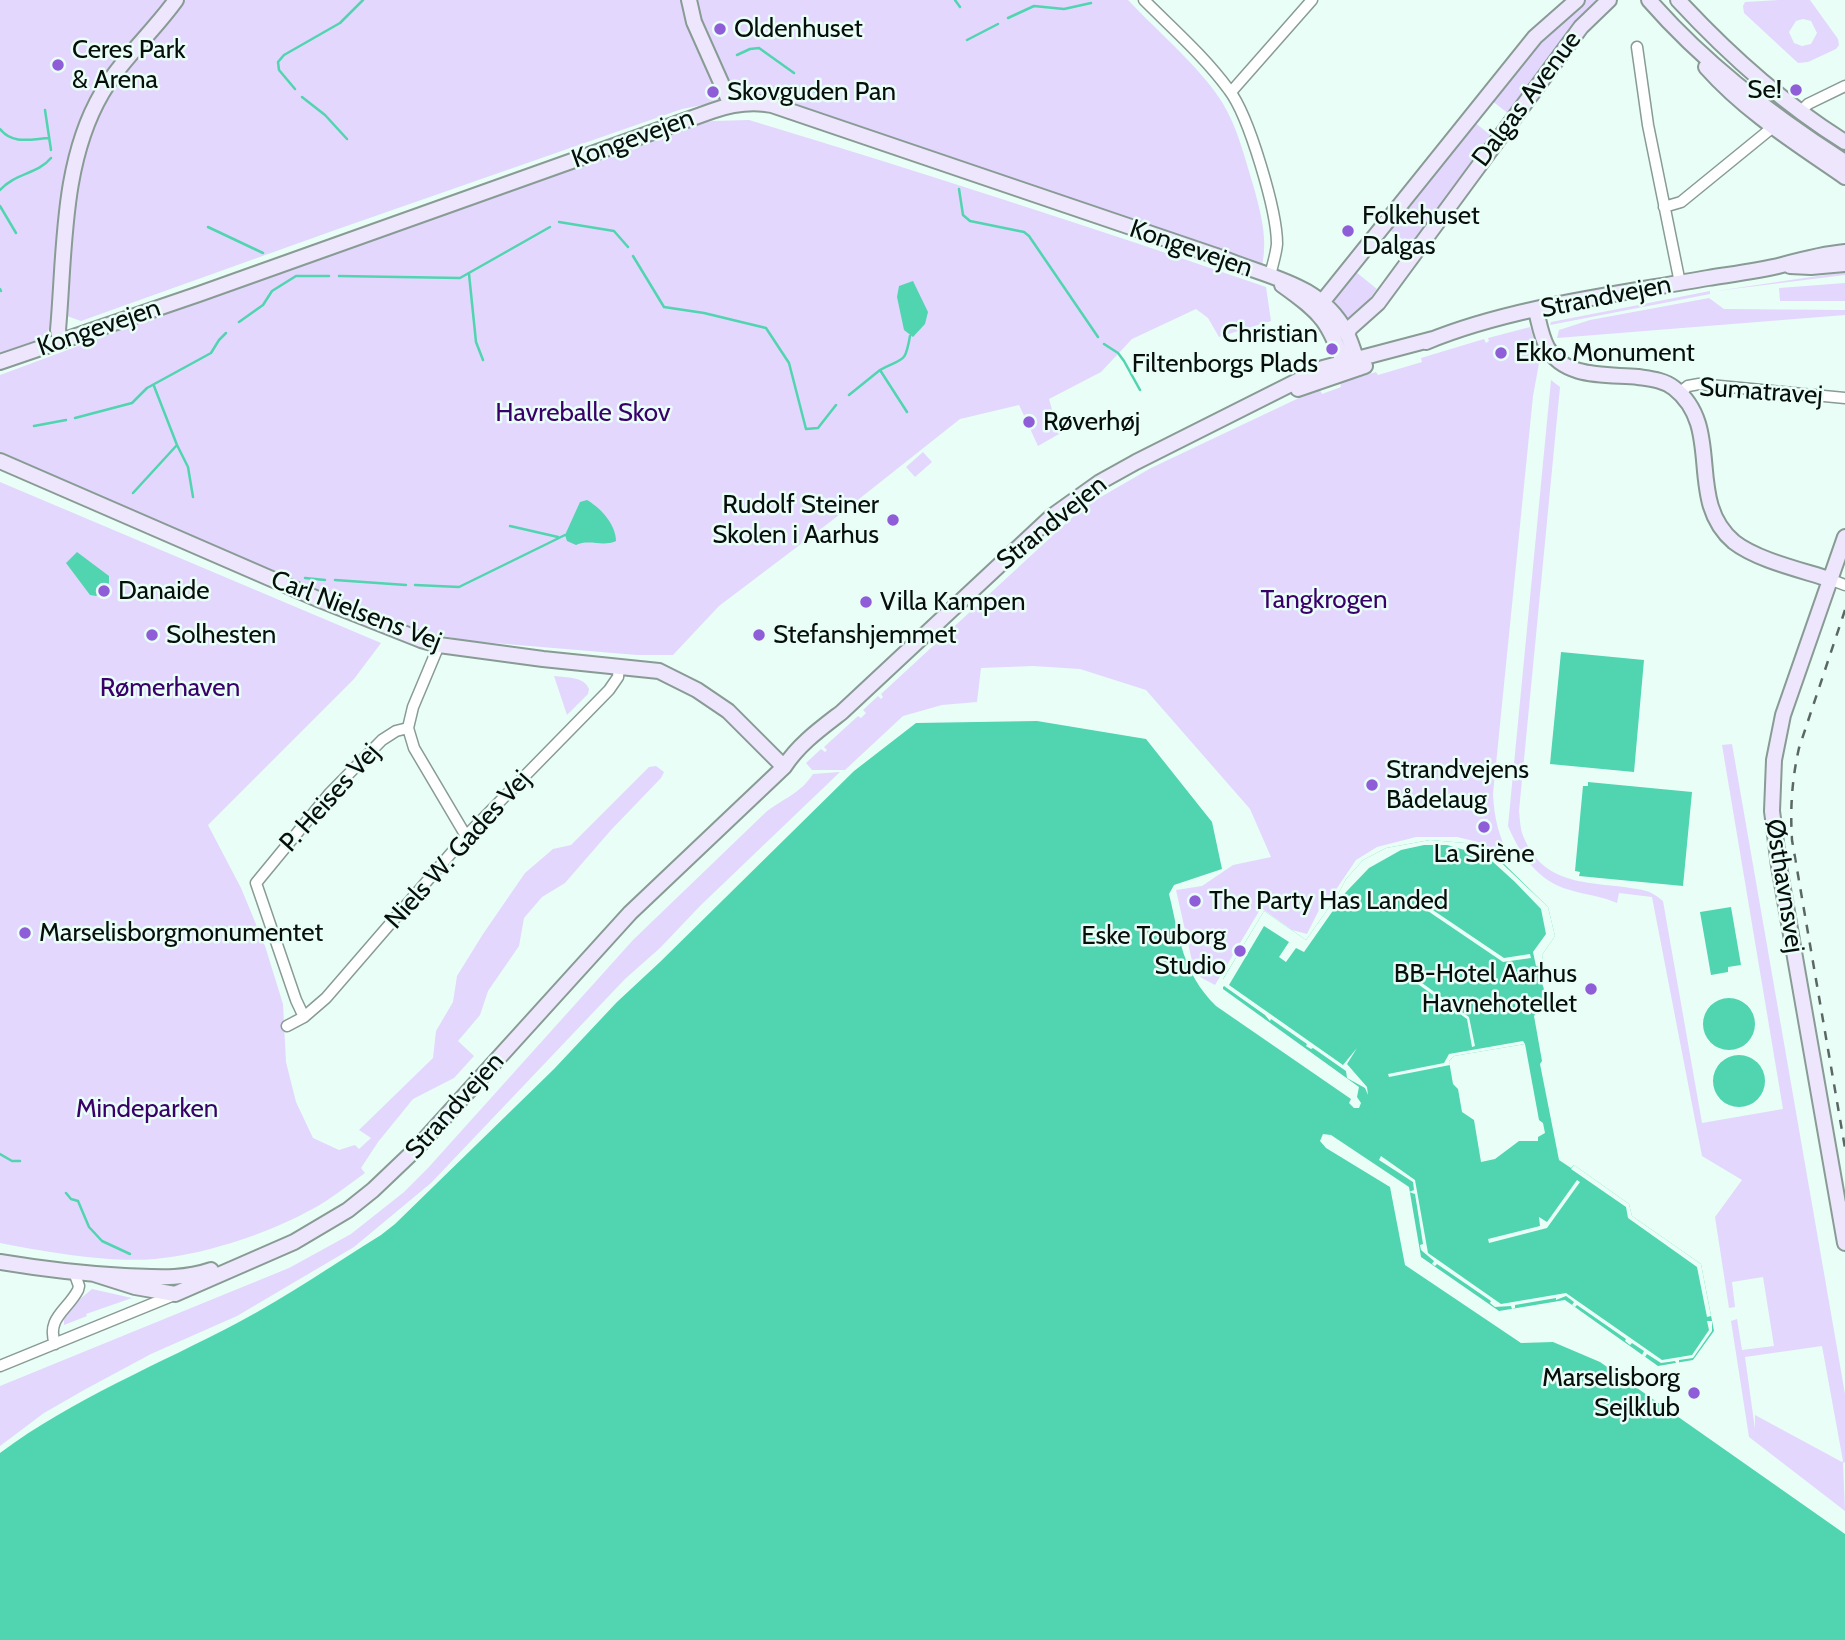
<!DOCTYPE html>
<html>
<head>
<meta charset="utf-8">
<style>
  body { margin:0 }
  canvas { display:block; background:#e9fef6 }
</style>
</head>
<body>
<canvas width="1845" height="1640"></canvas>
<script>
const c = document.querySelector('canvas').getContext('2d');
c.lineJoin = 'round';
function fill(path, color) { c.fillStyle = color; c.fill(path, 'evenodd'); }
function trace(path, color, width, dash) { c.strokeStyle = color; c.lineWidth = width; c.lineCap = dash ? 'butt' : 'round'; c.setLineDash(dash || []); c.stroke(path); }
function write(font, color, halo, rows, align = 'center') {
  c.font = font + ' Cabin,sans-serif'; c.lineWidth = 5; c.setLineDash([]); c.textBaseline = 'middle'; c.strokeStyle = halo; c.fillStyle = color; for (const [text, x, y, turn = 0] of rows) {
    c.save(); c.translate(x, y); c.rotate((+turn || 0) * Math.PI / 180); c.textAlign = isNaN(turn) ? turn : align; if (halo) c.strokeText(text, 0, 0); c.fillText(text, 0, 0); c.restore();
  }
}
fill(new Path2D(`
  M0,0H167L102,79L89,107L53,324L41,340L0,355Z
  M183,0H1128C1157,31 1200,67 1222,102C1238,128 1245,159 1254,188C1261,214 1268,239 1262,266L1199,242L820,113L753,95L682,109L338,229L81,321L67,316L77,186L90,129L111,89L171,20Z
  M1586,0H1600L1510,115L1491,100L1540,41Z
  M1779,0H1810L1838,39L1839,45L1836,49L1808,62L1798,63L1744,13L1743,6L1745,2ZM1803,19L1811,21L1817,33L1811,44L1802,46L1794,43L1789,32L1796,21Z
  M749,120C922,172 1094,228 1266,287L1271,321L1219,337L1208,318L1196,309L1132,339L1101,372L1049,399L1059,434L1038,446L1019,405L960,419L830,522L719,606L673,655H637L470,641L417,631L353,607L0,455V375L385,232L685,126L713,121Z
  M1474,122L1493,137L1416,241L1409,244L1391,231L1389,226Z
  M1356,272L1377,289L1365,305L1348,318L1333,299Z
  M1845,272V275L1716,291Z
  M1845,283V301H1780L1779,288Z
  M1710,291V294L1550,325L1551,322Z
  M1709,298L1724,309L1845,310V315L1557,338L1559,330L1590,320Z
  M1530,327L1540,358L1533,396L1493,794C1494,818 1499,837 1510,858L1506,860L1478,842L1457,837H1416L1377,847L1356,860L1335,891L1323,902L1307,934L1292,930L1261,908L1215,985L1200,977L1192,961L1176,890L1202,886L1233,865L1271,857L1250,809L1146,690L1080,669L1033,666L981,668L977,702L942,705L903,716L845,770H812L806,763L821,749L825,752L827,750L824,747L858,716L861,718L866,713L863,710L878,696L881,699L883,697L881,694L1076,514L1099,498L1151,468L1301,397L1320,390L1322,394L1341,387L1340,383L1376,372L1378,375L1422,362L1421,358L1484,339L1486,343L1489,341L1488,338Z
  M1551,380L1560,387L1519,811C1520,819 1520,830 1524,838C1543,883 1583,882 1624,887C1642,890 1649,889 1663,901L1702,1123L1783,1109L1722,745L1732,744L1845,1394V1462L1843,1463L1845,1511L1749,1437L1731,1321L1737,1319L1742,1350L1774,1346L1763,1277L1732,1282L1735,1307L1729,1308L1715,1217L1742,1180L1702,1156L1652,897L1619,893L1617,903C1602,896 1586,895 1570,890C1538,882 1520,854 1508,826ZM1822,1346L1843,1461L1842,1462L1755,1415V1429L1745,1357Z
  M923,452L932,462L915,477L906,467Z
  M0,482L381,643L354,679L208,825L241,888L265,946L283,1004L286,1062L296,1102L313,1138L339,1150L355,1145L359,1149L371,1138L359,1130L433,1058L436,1031L453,1002L457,976L483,934L525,873L553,849L571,845L649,767L656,766L664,772L661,778L611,830L565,883L542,897L524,918L519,946L488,991L480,1015L458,1041L474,1056L454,1078L413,1099L378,1142L361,1168L365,1173C352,1182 340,1192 326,1201C280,1230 209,1254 155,1259C108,1263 47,1252 0,1243Z
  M554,676C567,678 584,676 589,689L588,694L567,715Z
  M840,772L701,905L660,948L625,979L431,1183L354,1247L237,1316L151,1354L84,1390L44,1413L0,1446V1386L289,1268L351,1234L404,1192L428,1168L633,940L766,812C784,798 800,794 813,774Z
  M92,1289L132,1298L86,1314L87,1316L64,1325V1319L80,1299Z`), '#e3d7fd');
fill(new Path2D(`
  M913,281L928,312L925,324L913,337L904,330L897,297L899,286Z
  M587,500C601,508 616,525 616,541C603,547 589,539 576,545L567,541L565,535L580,502Z
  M77,552L109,576V583L96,596L90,595L66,563Z
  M1561,652L1644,660L1634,772L1550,764Z
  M1037,721L1146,739L1212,822L1222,869L1174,885L1169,894C1180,939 1182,972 1216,1006L1351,1099L1349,1103L1354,1108H1359L1361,1103L1357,1097L1359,1087L1223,989V979L1264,911L1306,940L1337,896L1346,879L1363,860L1386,848L1430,840L1465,843L1493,855L1501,861L1548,907L1555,936L1542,955L1545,968L1538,970L1547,999L1534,1016L1542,1061L1540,1064L1559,1160L1571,1168L1574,1165L1629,1204L1632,1216L1701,1264L1714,1331L1693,1360L1658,1366L1565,1300L1499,1311L1421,1257L1409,1187L1331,1135L1323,1134L1320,1141L1326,1148L1390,1187L1405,1265L1521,1343L1553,1342L1600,1362L1845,1534V1640H0V1453C74,1398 158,1365 239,1322C288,1296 334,1264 381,1235L395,1224L554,1069L617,1002L660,962L854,771L916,723ZM1525,1044L1539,1120L1543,1123L1545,1133L1538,1137V1141H1519L1495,1159L1481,1162L1474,1120L1462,1112L1458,1089L1453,1084L1449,1061L1454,1056Z
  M1588,782L1692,792L1683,886L1579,876L1580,872L1575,871L1583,786H1588Z
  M1731,907L1741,965L1728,967V972L1711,975L1700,912Z
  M1703 1024a26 26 0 1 1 52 0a26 26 0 1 1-52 0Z
  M1713 1081a26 26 0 1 1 52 0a26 26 0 1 1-52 0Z`), '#51d4b0');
fill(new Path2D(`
  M1430,840L1465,843L1493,855L1548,907L1555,936L1542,955L1544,964L1536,966L1533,952L1546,934L1541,909L1515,882L1493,862L1475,853L1447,845H1424L1401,850L1369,868L1346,892L1304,952L1296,948L1286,962L1279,957L1289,942L1264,926L1229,985L1343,1065L1357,1048L1347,1064L1367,1087L1368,1095L1365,1088L1347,1078L1346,1071L1313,1048L1311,1049L1306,1046L1307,1044L1271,1019L1270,1021L1265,1015L1224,986L1220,991L1219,986L1264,911L1306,940L1337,896L1346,879L1363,860L1386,848Z
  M1421,902L1504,958L1530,954L1531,958L1503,962L1419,905Z
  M1400,967L1469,1017L1475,1046L1472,1047L1467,1019L1398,970Z
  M1523,1041L1525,1044L1454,1056L1449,1061L1450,1065L1389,1077L1388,1074L1444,1063L1449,1054Z
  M1381,1156L1415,1180L1428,1253L1501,1304L1566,1293L1662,1360L1692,1355L1709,1330L1707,1321H1712V1331L1693,1358L1679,1360V1363H1676L1675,1361L1661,1363L1647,1354L1645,1357L1642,1355L1644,1351L1632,1343L1630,1345L1625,1341L1626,1339L1577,1305L1575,1307L1572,1305L1574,1302L1566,1296L1556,1300V1298L1515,1305V1308L1512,1309L1511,1306L1495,1307L1490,1303L1491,1301L1437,1264L1435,1266L1432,1264L1434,1261L1421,1250L1420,1245L1423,1244L1415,1194L1409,1192L1414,1190L1413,1182L1379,1160Z
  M1574,1165L1629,1204L1632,1216L1701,1264L1711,1316L1707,1317L1697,1267L1628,1218L1626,1207L1571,1169Z
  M1577,1180L1580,1182L1547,1228L1489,1243L1488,1239L1540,1226L1539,1217L1547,1222Z`), '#e9fef6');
trace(new Path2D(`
  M955,0L960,7
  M1008,18L1034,6L1064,9L1091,3
  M967,40L998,24
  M737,55L750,49L759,48L794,73
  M295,89L279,70L278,62L284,55L340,23L363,0
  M811,90L835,99
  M302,97L325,115L347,139
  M45,110L51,150
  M0,129C13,145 31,139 49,138
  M959,189L963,215L970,221L1024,232L1029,236L1098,337
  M0,190C15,173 38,174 51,158
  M0,206L16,233
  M559,222L614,231L628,247
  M208,227L263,253
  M633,256L664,307L704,313L766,328L789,363L806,429L818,428L836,405
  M469,274L476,342L483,360
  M339,276L460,278L550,227
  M0,289L1,291
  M239,322L263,305L272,291L296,276H329
  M1104,344L1118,353L1124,361L1140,390
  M880,370C903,357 905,365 910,336
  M849,395L880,370L907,412
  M75,418L132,403L147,388L211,353L219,340L226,333
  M34,426L66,420
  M177,445L188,467L193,497
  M133,493L177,445L154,386
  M510,526L558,537
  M305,578L325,580
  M335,580L406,585
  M415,585L459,587L565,535
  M0,1154L12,1161H20
  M66,1193L71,1199L78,1201L89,1227L102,1241L130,1254`), '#51d4b0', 2.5);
const street = new Path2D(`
  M1144,0C1173,29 1205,57 1229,90C1249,116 1277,211 1277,244C1276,255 1272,266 1270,276
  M1637,47L1648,125L1680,283
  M1231,92L1312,0
  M1800,112L1808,104L1845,86
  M1664,207L1681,202L1773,127
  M1679,393L1688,386L1699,384L1845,398
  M1829,579L1845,585
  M408,728L414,748L466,836
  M304,1017L296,1000L256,883L330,793L382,740L396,731L408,728L413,707L439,645
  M287,1026L304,1017L326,998L466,836L609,690L618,677L619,667
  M55,1344C46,1318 67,1311 78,1290L79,1286L74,1272
  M0,1366L174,1295`);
const secondary = new Path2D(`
  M689,0L694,22L731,105
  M1649,0C1704,63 1774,117 1845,162
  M1678,0C1728,54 1782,103 1845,142
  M1706,67C1746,112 1796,143 1845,177
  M1790,266L1811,267L1845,264
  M1282,285C1323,314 1329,322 1346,370
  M1536,311C1539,322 1541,336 1547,347C1564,379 1607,374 1638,377C1651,379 1664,380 1674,388C1725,428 1684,500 1734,542C1757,560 1801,570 1829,579
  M1323,318L1321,308L1323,301L1535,37L1577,0
  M1347,334L1350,328L1378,303L1581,27L1609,0
  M60,341L58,330C65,252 61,163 102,93C122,59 153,32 176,0
  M1426,342C1510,307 1619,294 1708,278C1733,274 1758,271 1782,265C1804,259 1823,254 1845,252
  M0,362L199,294L712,111C732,104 751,101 772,105L1222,258C1269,278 1320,283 1346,332C1352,343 1355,356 1359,368
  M1298,389L1365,366
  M0,461L320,600L421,640L439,645L543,659L659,671L697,690L728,711L784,767
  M1845,537L1783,715L1774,760L1772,811L1779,866L1845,1243
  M0,1262C42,1269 83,1274 125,1276C155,1277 182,1280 211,1270
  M94,1274L135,1287L175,1294L294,1242L348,1210L373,1190L415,1150L630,913L784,767C799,744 820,729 842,712L1051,517L1100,482L1136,462L1323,368L1433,339`);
trace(street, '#889b94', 13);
trace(secondary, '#889b94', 18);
trace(street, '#fff', 10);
trace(secondary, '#eee6fc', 14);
trace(new Path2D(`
  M1845,610L1799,748C1792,779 1790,808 1792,840L1845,1148`), '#5b6763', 2.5, [9, 9]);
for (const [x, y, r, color] of [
  [720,29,7,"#8f5dd7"],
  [58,65,7,"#8f5dd7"],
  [1796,90,7,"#8f5dd7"],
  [713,92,7,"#8f5dd7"],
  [1348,231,7,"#8f5dd7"],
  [1332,349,7,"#8f5dd7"],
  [1501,353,7,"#8f5dd7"],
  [1029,422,7,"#8f5dd7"],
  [893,520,7,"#8f5dd7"],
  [104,591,7,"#8f5dd7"],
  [866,602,7,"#8f5dd7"],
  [152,635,7,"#8f5dd7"],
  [759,635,7,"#8f5dd7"],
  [1372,785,7,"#8f5dd7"],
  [1484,827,7,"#8f5dd7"],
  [1195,901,7,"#8f5dd7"],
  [25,933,7,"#8f5dd7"],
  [1240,951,7,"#8f5dd7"],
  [1591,989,7,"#8f5dd7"],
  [1694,1393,7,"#8f5dd7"]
]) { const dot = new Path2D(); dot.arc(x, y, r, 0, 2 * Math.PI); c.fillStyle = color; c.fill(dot); trace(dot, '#e9fef6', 2.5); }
write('26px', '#070e0c', '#e9fef6', [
  ["Oldenhuset",734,29],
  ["Ceres Park",72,50],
  ["& Arena",72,80],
  ["Se!",1782,90,"right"],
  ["Skovguden Pan",727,92],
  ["Folkehuset",1362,216],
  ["Dalgas",1362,246],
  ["Christian",1318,334,"right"],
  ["Filtenborgs Plads",1318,364,"right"],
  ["Ekko Monument",1515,353],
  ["Røverhøj",1043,422],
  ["Rudolf Steiner",879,505,"right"],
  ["Skolen i Aarhus",879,535,"right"],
  ["Danaide",118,591],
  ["Villa Kampen",880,602],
  ["Solhesten",166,635],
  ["Stefanshjemmet",773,635],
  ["Strandvejens",1386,770],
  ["Bådelaug",1386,800],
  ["La Sirène",1484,854,"center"],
  ["The Party Has Landed",1209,901],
  ["Marselisborgmonumentet",39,933],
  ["Eske Touborg",1226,936,"right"],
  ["Studio",1226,966,"right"],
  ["BB-Hotel Aarhus",1577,974,"right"],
  ["Havnehotellet",1577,1004,"right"],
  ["Marselisborg",1680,1378,"right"],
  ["Sejlklub",1680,1408,"right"]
], 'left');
write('26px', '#070e0c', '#e9fef6', [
  ["Dalgas Avenue",1527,99,-53],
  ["Kongevejen",633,139,-20],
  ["Kongevejen",1191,249,19],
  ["Strandvejen",1606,297,-11],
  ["Kongevejen",99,328,-19],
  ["Sumatravej",1761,392,4],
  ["Strandvejen",1052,523,-39],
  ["Carl Nielsens Vej",356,611,21],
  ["P. Heises Vej",330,798,-48],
  ["Niels W. Gades Vej",458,850,-48],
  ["Østhavnsvej",1784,886,81],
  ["Strandvejen",455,1106,-48]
]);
write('26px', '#39006a', '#e9fef6', [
  ["Havreballe Skov",583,413],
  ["Tangkrogen",1324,600],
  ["Rømerhaven",170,688],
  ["Mindeparken",147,1109]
]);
</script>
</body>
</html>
